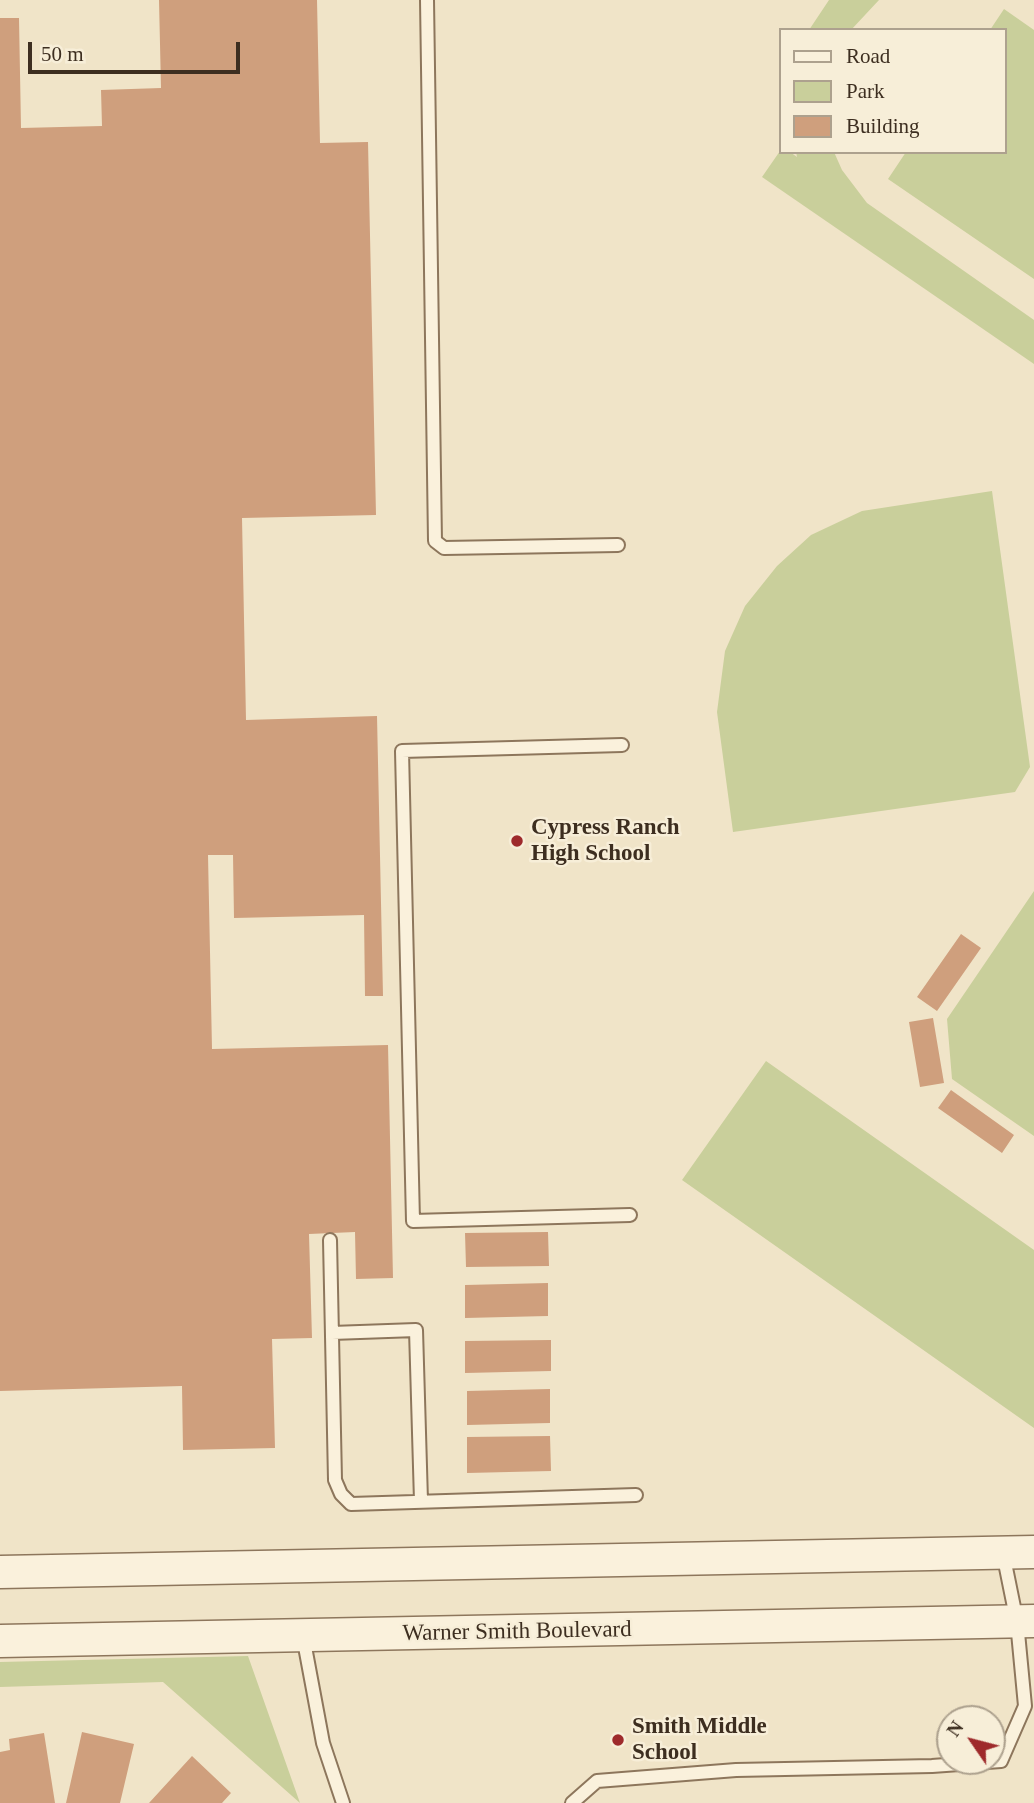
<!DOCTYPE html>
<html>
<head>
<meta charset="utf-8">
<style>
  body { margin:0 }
  #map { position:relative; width:1034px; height:1803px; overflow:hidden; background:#f0e4c8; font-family:"Times New Roman",serif }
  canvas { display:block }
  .legend { position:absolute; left:779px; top:28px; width:228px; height:126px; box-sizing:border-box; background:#f7eed8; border:2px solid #ada18e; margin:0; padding:9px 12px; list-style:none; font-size:21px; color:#3d2e20 }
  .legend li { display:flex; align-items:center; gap:14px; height:35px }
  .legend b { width:35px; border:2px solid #ada18e }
  .north { position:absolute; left:936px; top:1705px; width:70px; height:70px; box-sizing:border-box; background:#f7eed8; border:2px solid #ada18e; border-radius:50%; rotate:305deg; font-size:19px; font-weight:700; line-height:28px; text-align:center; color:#3d2e20 }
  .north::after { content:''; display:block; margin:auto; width:24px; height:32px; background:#9e2a2b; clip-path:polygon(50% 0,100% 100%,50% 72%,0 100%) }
  .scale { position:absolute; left:28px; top:42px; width:212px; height:32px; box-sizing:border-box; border:4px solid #3d2e20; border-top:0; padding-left:9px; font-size:21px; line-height:24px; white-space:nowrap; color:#3d2e20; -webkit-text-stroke:5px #f7eed8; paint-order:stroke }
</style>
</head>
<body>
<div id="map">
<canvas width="1034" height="1803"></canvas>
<ul class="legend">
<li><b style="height:9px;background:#faf1dc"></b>Road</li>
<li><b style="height:19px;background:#c9cf9b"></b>Park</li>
<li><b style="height:19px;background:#cf9f7d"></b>Building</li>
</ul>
<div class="north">N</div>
<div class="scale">50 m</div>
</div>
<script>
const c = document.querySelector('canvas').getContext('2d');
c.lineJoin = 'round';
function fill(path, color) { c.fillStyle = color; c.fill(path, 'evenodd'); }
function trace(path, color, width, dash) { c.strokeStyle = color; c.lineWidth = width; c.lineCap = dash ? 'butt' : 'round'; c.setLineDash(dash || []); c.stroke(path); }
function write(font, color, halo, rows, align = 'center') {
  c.font = font + ' "Times New Roman",serif'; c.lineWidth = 5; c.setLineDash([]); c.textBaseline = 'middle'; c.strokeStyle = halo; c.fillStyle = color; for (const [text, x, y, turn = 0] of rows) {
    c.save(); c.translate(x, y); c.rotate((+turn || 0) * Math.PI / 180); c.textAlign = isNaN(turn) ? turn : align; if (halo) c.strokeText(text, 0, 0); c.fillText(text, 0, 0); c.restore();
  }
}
fill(new Path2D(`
  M829,0H879L851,30H809Z
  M1004,9L1034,30V279L888,179L906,152H1004V30H990Z
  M780,151L790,152L797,157L796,152H834L842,170L867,203L1034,320V364L762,177Z
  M992,491L1030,767L1015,792L733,832L717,712L725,651L745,606L777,566L811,535L862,511Z
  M1034,891V1136L952,1079L947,1019Z
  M766,1061L1034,1250V1428L682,1180Z
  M248,1656L300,1803L163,1682L0,1687V1662Z`), '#c9cf9b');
fill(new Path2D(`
  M159,0H317L320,143L368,142L376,515L242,518L246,720L377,716L383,996H365L364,915L234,918L233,855H208L212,1049L388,1045L393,1278L356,1279L355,1232L309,1234L312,1338L272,1339L275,1448L183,1450L182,1386L0,1391V18H19L21,128L102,126L101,90L161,88Z
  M961,934L981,948L937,1011L917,997Z
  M933,1018L944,1083L920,1087L909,1022Z
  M951,1090L1014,1135L1002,1153L938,1108Z
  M548,1232L549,1266L466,1267L465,1233Z
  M548,1283V1316L465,1318V1285Z
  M551,1340V1371L465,1373V1341Z
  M550,1389V1423L467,1425V1391Z
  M550,1436L551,1471L467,1473V1437Z
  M82,1732L134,1744L120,1803H66Z
  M44,1733L55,1803H0V1752L10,1750L9,1739Z
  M192,1756L231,1793L222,1803H149Z`), '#cf9f7d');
const service = new Path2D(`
  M427,0L435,541L444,548L618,545
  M622,745L402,751L413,1221L630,1215
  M330,1240L335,1480L341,1494L351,1504L636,1495
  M332,1333L416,1330L421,1501
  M303,1636L323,1743L343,1803
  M572,1803L597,1781L736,1770L932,1766L1001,1761L1025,1706L1017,1622L1003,1553`);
const tertiary = new Path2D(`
  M0,1572L1034,1552
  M0,1641L1034,1621`);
trace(service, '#8d765c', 16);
trace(tertiary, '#8d765c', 35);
trace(service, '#faf1dc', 12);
trace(tertiary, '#faf1dc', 32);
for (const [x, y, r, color] of [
  [517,841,7,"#9e2a2b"],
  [618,1740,7,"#9e2a2b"]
]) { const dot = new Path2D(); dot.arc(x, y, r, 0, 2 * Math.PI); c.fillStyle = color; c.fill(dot); trace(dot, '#f7eed8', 2.5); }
write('bold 23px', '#3d2e20', '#f7eed8', [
  ["Cypress Ranch",531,828],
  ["High School",531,854],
  ["Smith Middle",632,1727],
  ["School",632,1753]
], 'left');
write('23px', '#3d2e20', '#f7eed8', [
  ["Warner Smith Boulevard",517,1632,-1]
]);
</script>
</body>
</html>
